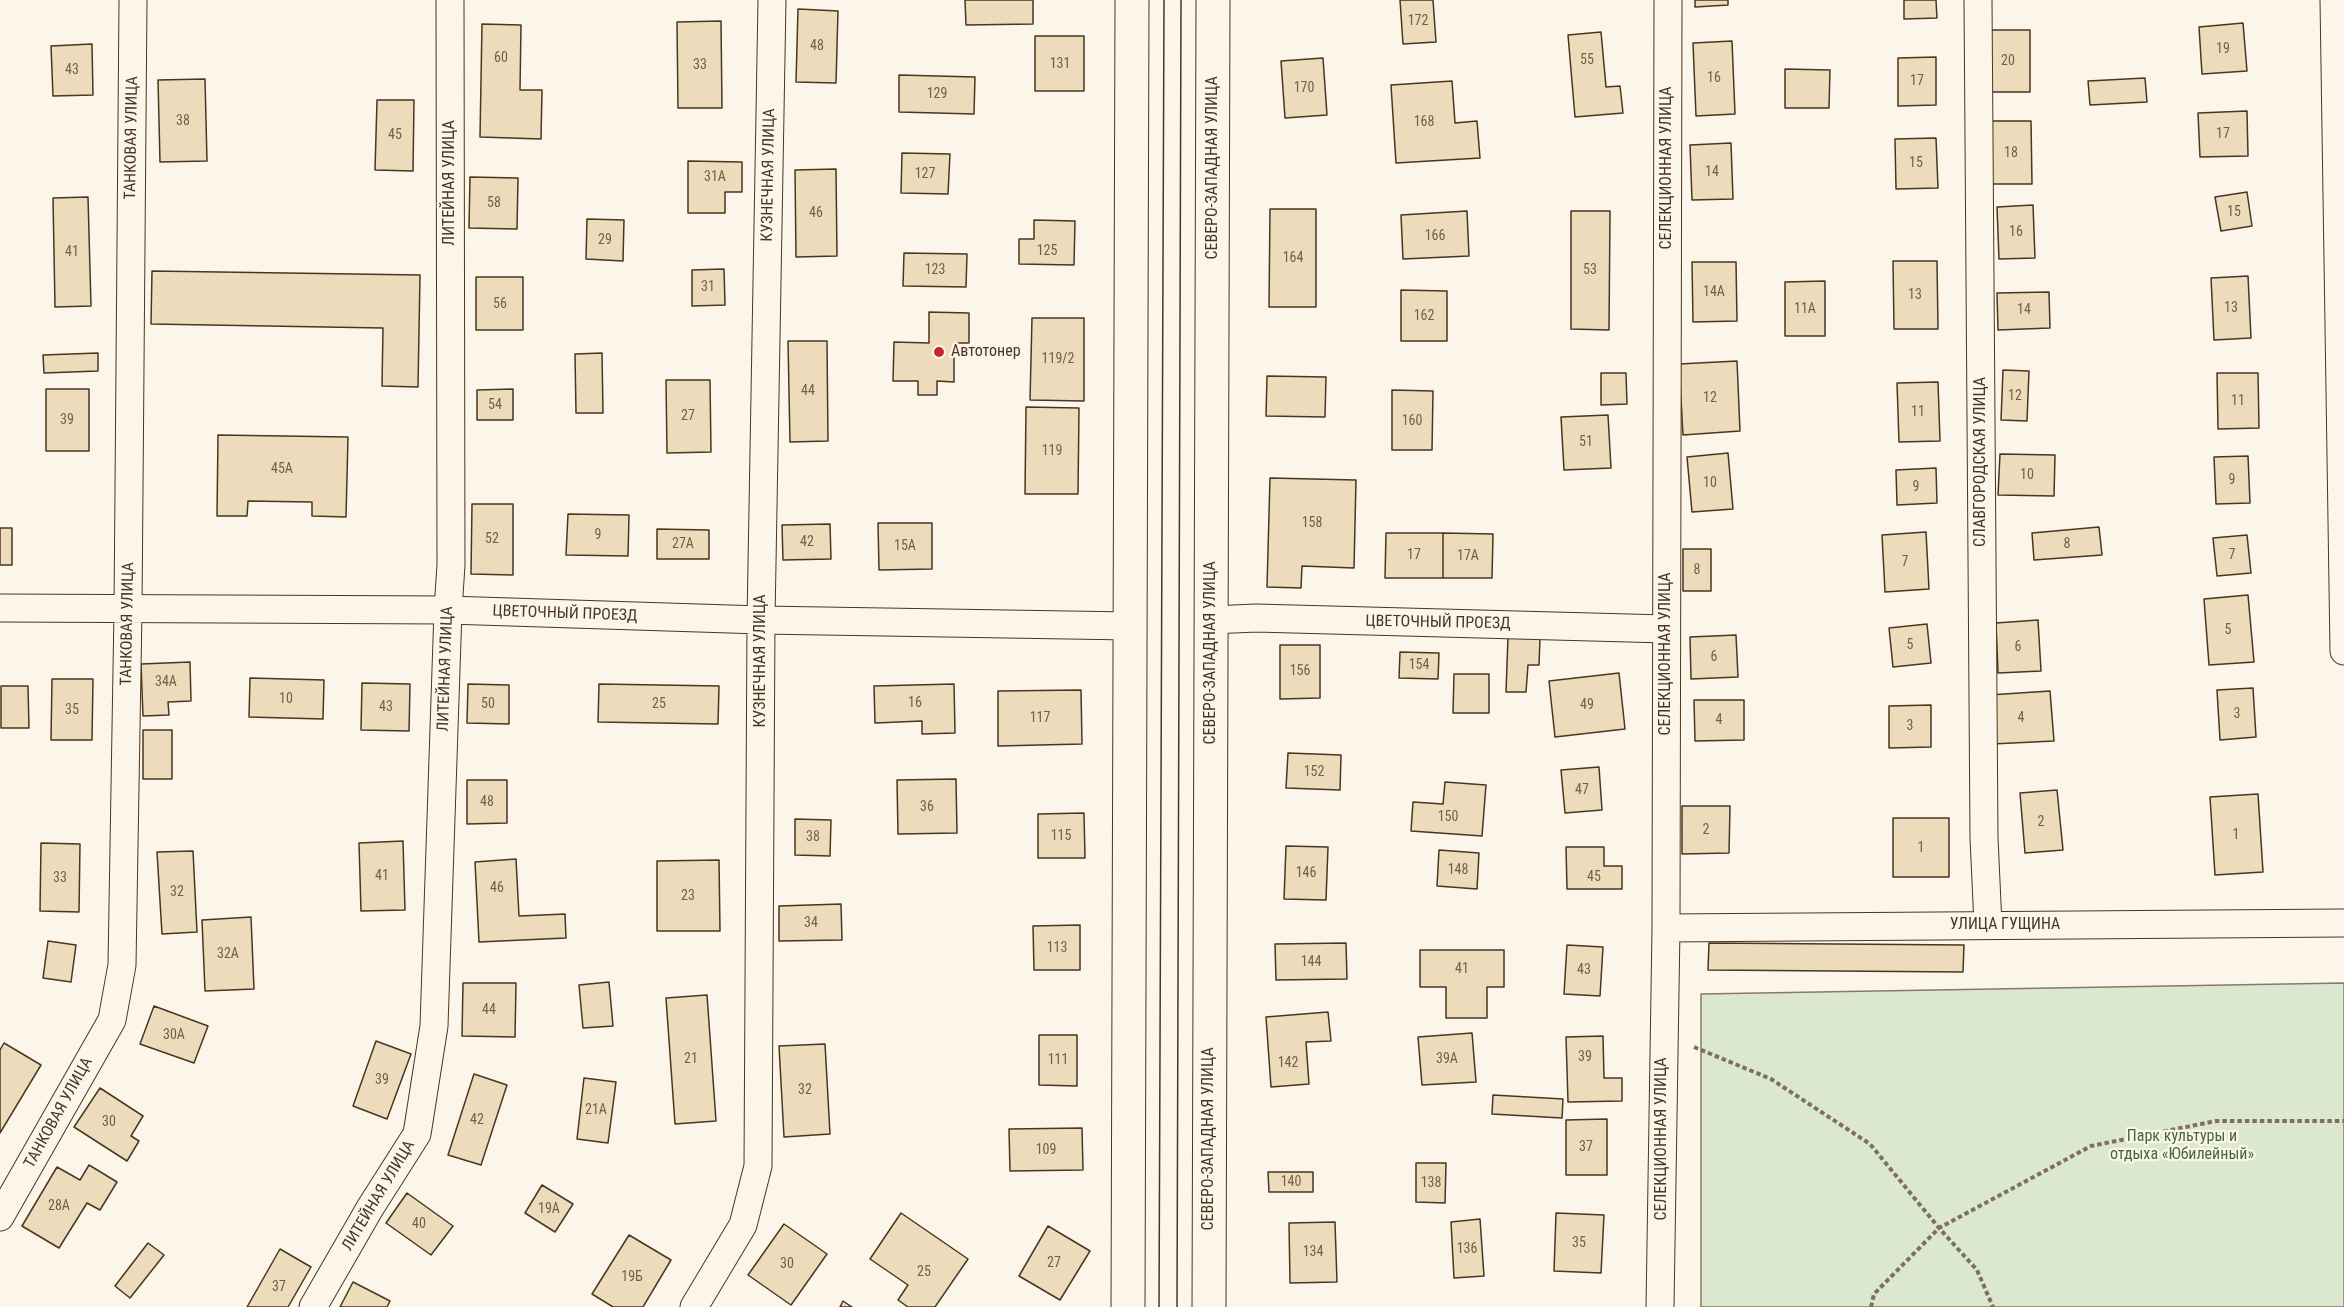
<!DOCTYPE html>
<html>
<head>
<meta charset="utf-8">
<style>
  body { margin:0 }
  canvas { display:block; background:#fbf6e9 }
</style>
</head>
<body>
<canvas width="2344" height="1307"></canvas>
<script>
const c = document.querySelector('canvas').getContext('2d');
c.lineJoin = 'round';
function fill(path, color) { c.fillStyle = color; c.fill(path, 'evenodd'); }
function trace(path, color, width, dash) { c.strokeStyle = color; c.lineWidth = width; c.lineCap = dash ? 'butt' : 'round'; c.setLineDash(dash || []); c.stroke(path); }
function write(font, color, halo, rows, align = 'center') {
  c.font = font + ' "Roboto Condensed",sans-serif'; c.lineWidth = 4.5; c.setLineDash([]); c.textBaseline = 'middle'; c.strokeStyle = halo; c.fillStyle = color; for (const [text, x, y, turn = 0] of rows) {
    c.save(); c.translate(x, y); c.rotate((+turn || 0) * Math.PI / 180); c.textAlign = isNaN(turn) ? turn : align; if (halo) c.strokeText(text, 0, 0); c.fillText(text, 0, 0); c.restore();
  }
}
const green = new Path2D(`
  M2344,983V1307H1701V994Z`);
fill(green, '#dce7d0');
trace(green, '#887966', 1.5);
const building = new Path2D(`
  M965,0H1033V24L966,25Z
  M1400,0H1433L1436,42L1403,44Z
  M1695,0H1728V5L1695,7Z
  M1904,0H1936L1937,18L1904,19Z
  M798,9L838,11L836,83L796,82Z
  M721,21L722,108H678L677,22Z
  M2243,23L2247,71L2202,74L2199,27Z
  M482,24L521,25L520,90H542L541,139L480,137Z
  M1987,30H2030V92H1987Z
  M1601,32L1606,87L1620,86L1623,113L1575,117L1568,35Z
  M1035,36H1084V91H1035Z
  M1732,41L1735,114L1696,116L1693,43Z
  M92,44L93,95L53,96L51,46Z
  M1936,57V105L1898,106V58Z
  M1323,58L1327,115L1285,118L1281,61Z
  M1785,69L1830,70L1829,108H1785Z
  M899,75L975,77L974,114L899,112Z
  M2145,78L2147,102L2090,105L2088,81Z
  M205,79L207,161L160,162L158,80Z
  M1452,81L1455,123L1477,121L1480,158L1396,163L1391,85Z
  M377,100H414L413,171L375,170Z
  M2247,111L2248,156L2200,157L2198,113Z
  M1991,121H2031L2032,184H1991Z
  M1936,138L1938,188L1896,189L1895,139Z
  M1731,143L1733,199L1692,200L1690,145Z
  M902,153L950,154L948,194L901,193Z
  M688,161L742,162V192H725V213H688Z
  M836,169L837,256L796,257L795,170Z
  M470,177L518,178L517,229L469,228Z
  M2247,192L2252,226L2221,231L2215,197Z
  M88,197L91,306L55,307L53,198Z
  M2033,205L2035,258L1999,259L1997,207Z
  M1270,209H1316V307H1269Z
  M1467,211L1469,256L1403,259L1401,215Z
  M1571,211H1610L1609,330L1571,329Z
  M587,219L624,220L623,261L586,259Z
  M1034,220L1075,221L1074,265L1019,264V239H1034Z
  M904,253L967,254L966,287L903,286Z
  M1893,261H1937L1938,329H1894Z
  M1692,262H1736L1737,321L1693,322Z
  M724,269L725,305L692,306V270Z
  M152,271L420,275L418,387L382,386L383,328L151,324Z
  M2248,276L2251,338L2214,340L2211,278Z
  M476,277H523V330H476Z
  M1825,281V336H1785V282Z
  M1401,290L1447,291V341H1401Z
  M2049,292L2050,328L1998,330L1997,293Z
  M929,312L969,313V343H954V382L937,381V395H918V381H893L894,342L929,343Z
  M1032,318H1084V401L1030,400Z
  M788,341H827L828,441L790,442Z
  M98,353V371L44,373L43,355Z
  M602,353L603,413H576L575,354Z
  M1737,361L1740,431L1683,435L1679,364Z
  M2003,370L2029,371L2027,421L2001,420Z
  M1601,373H1626L1627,404L1601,405Z
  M2217,373H2258L2259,428L2218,429Z
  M1267,376L1326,377L1325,417L1266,416Z
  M666,380H710L711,452L667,453Z
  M1938,382L1940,441L1899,442L1897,383Z
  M46,389H89V451H46Z
  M513,389V420H477V390Z
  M1392,390L1433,391L1432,450H1392Z
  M1026,407L1079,408L1078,494H1025Z
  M1608,415L1611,468L1564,470L1561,417Z
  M218,435L348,437L346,517L312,516V502L248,501L247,516H217Z
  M1728,453L1733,509L1692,512L1687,457Z
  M2000,454L2055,455L2054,496L1998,495Z
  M2248,456L2250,503L2216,504L2214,457Z
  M1936,468L1937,503L1897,505L1896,470Z
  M1270,478L1356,480L1354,568L1302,566L1301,588L1267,587Z
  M472,504H513V575L471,574Z
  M568,514L629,515L628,556L566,555Z
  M878,523H932V569L879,570Z
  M830,524L831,559L783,560L782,525Z
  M2099,527L2102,555L2034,560L2032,533Z
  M0,528H12V565H0Z
  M657,529L709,530V559H657Z
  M1926,532L1929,589L1885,592L1882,535Z
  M1386,533H1443V578H1385Z
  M1443,533L1493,534L1492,578H1443Z
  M2247,535L2251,573L2217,576L2213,538Z
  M1683,549H1711V591H1683Z
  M2248,595L2254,662L2209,665L2204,599Z
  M2038,620L2041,671L1998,673L1996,623Z
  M1927,624L1931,663L1893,667L1889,628Z
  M1736,635L1738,677L1691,679L1690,637Z
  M1508,637L1540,638L1539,665H1528L1526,692H1506Z
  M1280,645H1320V698L1280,699Z
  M1400,652L1439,653L1438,679L1399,678Z
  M190,662L191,701L168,702L169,715L143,716L141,664Z
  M1619,673L1625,729L1555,737L1549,681Z
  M1454,674H1489V713H1453Z
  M250,678L324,680L323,719L249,717Z
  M52,679H93L92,740H51Z
  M362,683L410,684L409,731L361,730Z
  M468,684L509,685V724L467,723Z
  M599,684L719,686L718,724L598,722Z
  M954,684L955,733L922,734V721L875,723L874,686Z
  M1,686H28L29,728H1Z
  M2253,688L2256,737L2220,740L2217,690Z
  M1081,690L1082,744L998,746V691Z
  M2050,691L2054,741L1992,744L1989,695Z
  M1694,700H1744V740L1695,741Z
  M1931,705V747L1889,748V706Z
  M143,730H172V779H143Z
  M1288,753L1341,755L1340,790L1286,788Z
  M1599,767L1602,810L1565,813L1561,770Z
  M956,779L957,833L898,834L897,780Z
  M467,780H507V823L467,824Z
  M1445,782L1486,785L1482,836L1411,831L1413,802L1443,804Z
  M2057,790L2063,850L2025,853L2020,793Z
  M2258,794L2263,872L2215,875L2210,797Z
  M1682,806H1730L1729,853L1682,854Z
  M1084,813L1085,858H1038V814Z
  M1893,818H1949V877H1893Z
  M795,819L831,820L830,856L795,855Z
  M403,841L405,910L361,911L359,843Z
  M41,843L80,844L79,912L40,911Z
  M1286,846L1328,847L1326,900L1284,899Z
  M1566,847H1604V866H1622V889H1567Z
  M1439,850L1479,853L1477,889L1437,886Z
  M193,851L197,932L162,934L157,852Z
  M516,859L519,916L565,914L566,938L479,942L475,862Z
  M719,860L720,931H657V861Z
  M841,904L842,940L779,941V906Z
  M251,917L254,989L205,991L202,920Z
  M1080,925V970H1034L1033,926Z
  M48,941L76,945L71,982L43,978Z
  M1346,943L1347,979L1276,980L1275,944Z
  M1709,943L1964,945L1963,972L1708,970Z
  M1567,945L1603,947L1600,996L1564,994Z
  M1420,950H1504V987H1487V1018H1446V987H1420Z
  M609,982L613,1026L583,1028L579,985Z
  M463,983H516L515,1037L462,1036Z
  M707,995L716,1121L675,1124L666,998Z
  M154,1006L208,1026L194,1063L140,1044Z
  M1328,1012L1331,1041L1306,1042L1309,1084L1271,1087L1266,1017Z
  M1472,1033L1476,1082L1422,1085L1418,1037Z
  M1039,1035H1077V1086L1039,1085Z
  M1603,1036L1604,1078H1622V1101L1568,1102L1566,1037Z
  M376,1041L411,1054L387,1119L353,1106Z
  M4,1043L41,1065L0,1133V1050Z
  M825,1044L830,1134L784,1137L779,1046Z
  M474,1074L507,1085L481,1165L448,1155Z
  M584,1078L616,1082L608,1143L577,1139Z
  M100,1088L143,1116L131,1136L139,1141L127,1161L74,1127Z
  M1493,1095L1563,1099L1562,1118L1492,1114Z
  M1607,1119V1175H1566V1120Z
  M1082,1128L1083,1170L1010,1171L1009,1129Z
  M1416,1163H1446L1445,1203L1416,1202Z
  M89,1165L117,1182L100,1210L87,1203L59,1248L22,1226L57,1167L80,1180Z
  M1268,1172H1313V1192H1269Z
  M542,1185L573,1204L555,1232L525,1213Z
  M407,1193L453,1226L431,1255L386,1223Z
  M901,1213L968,1259L935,1307H908L898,1300L908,1285L870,1259Z
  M1556,1213L1604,1215L1601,1273L1554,1271Z
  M1480,1219L1484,1276L1454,1278L1451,1222Z
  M1335,1222L1337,1282L1290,1283L1289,1223Z
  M784,1224L827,1254L791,1305L748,1275Z
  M1048,1226L1090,1251L1060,1300L1019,1276Z
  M629,1235L671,1260L643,1307H613L592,1294Z
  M148,1243L164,1255L130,1298L115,1286Z
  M280,1249L311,1267L288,1307H247Z
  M353,1282L390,1301L387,1307H340Z
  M843,1301L852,1307H840Z`);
fill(building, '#ecdcbc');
trace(building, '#4a3520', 1.5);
const street = new Path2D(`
  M1978,0L1984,838L1988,925
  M2334,0L2344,651
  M0,608L448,610L761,620L1130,626
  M1211,620L1256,618L1666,629
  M1666,928L2344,923
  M0,1217L112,1020L122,965L128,610L133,0
  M313,1307L370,1208L417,1134L434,1026L448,610L451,565L450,0
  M694,1307L743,1225L758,1166L761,620L772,0
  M1660,1307L1666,928L1668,0`);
const secondary = new Path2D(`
  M1128,1307L1132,0
  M1209,1307L1213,0`);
trace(street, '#4a3520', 29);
trace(secondary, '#4a3520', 35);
trace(new Path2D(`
  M1694,1047L1771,1079L1870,1144L1939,1228L1977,1270L1993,1307
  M1871,1307L1874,1294L1939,1228L2091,1146L2216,1121H2344`), '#7f6f5c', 4, [4.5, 3]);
trace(street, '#fbf6e9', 27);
trace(secondary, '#fbf6e9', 33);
trace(new Path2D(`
  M1159,1307L1164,0
  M1177,1307L1181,0`), '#4a3520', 1.5);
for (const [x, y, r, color] of [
  [939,352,6,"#c62828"]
]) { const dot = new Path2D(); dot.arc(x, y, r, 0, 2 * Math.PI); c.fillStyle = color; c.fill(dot); trace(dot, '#fbf6e9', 2); }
write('14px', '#725f47', null, [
  ["172",1418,21],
  ["48",817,46],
  ["19",2223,49],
  ["60",501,58],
  ["55",1587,60],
  ["20",2008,61],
  ["131",1060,64],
  ["33",700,65],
  ["43",72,70],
  ["16",1714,78],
  ["17",1917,81],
  ["170",1304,88],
  ["129",937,94],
  ["38",183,121],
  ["168",1424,122],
  ["17",2223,134],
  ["45",395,135],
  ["18",2011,153],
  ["15",1916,163],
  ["14",1712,172],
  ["127",925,174],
  ["31А",715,177],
  ["58",494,203],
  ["15",2234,212],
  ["46",816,213],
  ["16",2016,232],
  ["166",1435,236],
  ["29",605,240],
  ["125",1047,251],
  ["41",72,252],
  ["164",1293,258],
  ["123",935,270],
  ["53",1590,270],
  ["31",708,287],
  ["14А",1714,292],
  ["13",1915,295],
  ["56",500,304],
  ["13",2231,308],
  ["11А",1805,309],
  ["14",2024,310],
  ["162",1424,316],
  ["119/2",1058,359],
  ["44",808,391],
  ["12",2015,396],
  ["12",1710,398],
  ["11",2238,401],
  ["54",495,405],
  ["11",1918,412],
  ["27",688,416],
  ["39",67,420],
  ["160",1412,421],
  ["51",1586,442],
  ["119",1052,451],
  ["45А",282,469],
  ["10",2027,475],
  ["9",2232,480],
  ["10",1710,483],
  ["9",1916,487],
  ["158",1312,523],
  ["9",598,535],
  ["52",492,539],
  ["42",807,542],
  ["27А",683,544],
  ["8",2067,544],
  ["15А",905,546],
  ["17",1414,555],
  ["7",2232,555],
  ["17А",1468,556],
  ["7",1905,562],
  ["8",1697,570],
  ["5",2228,630],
  ["5",1910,645],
  ["6",2018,647],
  ["6",1714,657],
  ["154",1419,665],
  ["156",1300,671],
  ["34А",166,682],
  ["10",286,699],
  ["16",915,703],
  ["50",488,704],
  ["25",659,704],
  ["49",1587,705],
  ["43",386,707],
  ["35",72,710],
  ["3",2237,714],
  ["117",1040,718],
  ["4",2021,718],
  ["4",1719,720],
  ["3",1910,726],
  ["152",1314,772],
  ["47",1582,790],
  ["48",487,802],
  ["36",927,807],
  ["150",1448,817],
  ["2",2041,822],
  ["2",1706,830],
  ["1",2236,835],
  ["115",1061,836],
  ["38",813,837],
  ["1",1921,848],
  ["148",1458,870],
  ["146",1306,873],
  ["41",382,876],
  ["45",1594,877],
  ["33",60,878],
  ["46",497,888],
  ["32",177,892],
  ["23",688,896],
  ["34",811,923],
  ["113",1057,948],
  ["32А",228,954],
  ["144",1311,962],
  ["41",1462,969],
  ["43",1584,970],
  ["44",489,1010],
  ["30А",174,1035],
  ["39",1585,1057],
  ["21",691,1059],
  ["39А",1447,1059],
  ["111",1058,1060],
  ["142",1288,1063],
  ["39",382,1080],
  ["32",805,1090],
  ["21А",596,1110],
  ["42",477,1120],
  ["30",109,1122],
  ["37",1586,1147],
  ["109",1046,1150],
  ["140",1291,1182],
  ["138",1431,1183],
  ["28А",59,1206],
  ["19А",549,1209],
  ["40",419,1224],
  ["35",1579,1243],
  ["136",1467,1249],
  ["134",1313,1252],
  ["27",1054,1263],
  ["30",787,1264],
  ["25",924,1272],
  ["19Б",632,1277],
  ["37",279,1287]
]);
write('16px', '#4a3520', '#fbf6e9', [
  ["ТАНКОВАЯ УЛИЦА",132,138,-89],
  ["СЕВЕРО-ЗАПАДНАЯ УЛИЦА",1213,168,-90],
  ["СЕЛЕКЦИОННАЯ УЛИЦА",1667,168,-90],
  ["КУЗНЕЧНАЯ УЛИЦА",769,175,-89],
  ["ЛИТЕЙНАЯ УЛИЦА",450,183,-90],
  ["СЛАВГОРОДСКАЯ УЛИЦА",1981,462,-90],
  ["ЦВЕТОЧНЫЙ ПРОЕЗД",565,614,2],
  ["ЦВЕТОЧНЫЙ ПРОЕЗД",1438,623,1],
  ["ТАНКОВАЯ УЛИЦА",128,624,-89],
  ["СЕВЕРО-ЗАПАДНАЯ УЛИЦА",1211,653,-90],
  ["СЕЛЕКЦИОННАЯ УЛИЦА",1666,654,-90],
  ["КУЗНЕЧНАЯ УЛИЦА",761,661,-90],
  ["ЛИТЕЙНАЯ УЛИЦА",446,669,-88],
  ["УЛИЦА ГУЩИНА",2005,925],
  ["ТАНКОВАЯ УЛИЦА",59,1113,-61],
  ["СЕВЕРО-ЗАПАДНАЯ УЛИЦА",1209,1139,-90],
  ["СЕЛЕКЦИОННАЯ УЛИЦА",1662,1139,-90],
  ["ЛИТЕЙНАЯ УЛИЦА",379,1196,-59]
]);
write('16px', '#4a3520', '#fbf6e9', [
  ["Автотонер",951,352]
], 'left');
write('16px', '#436837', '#fbf6e9', [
  ["Парк культуры и",2182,1137],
  ["отдыха «Юбилейный»",2182,1155]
]);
</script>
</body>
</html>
